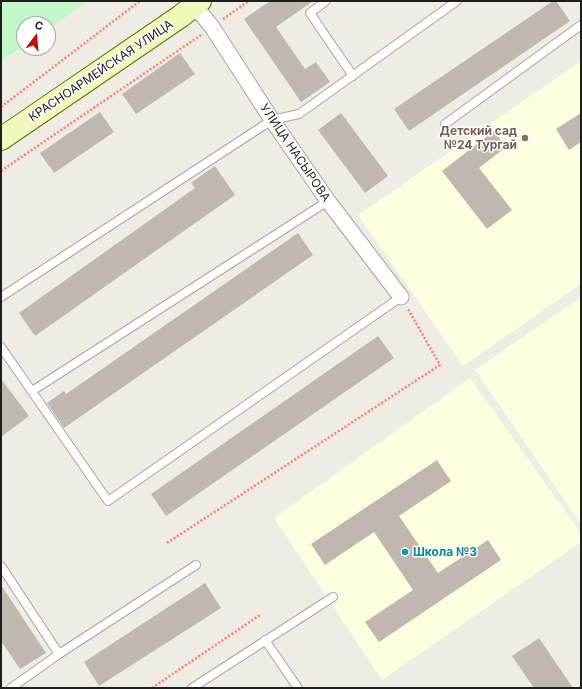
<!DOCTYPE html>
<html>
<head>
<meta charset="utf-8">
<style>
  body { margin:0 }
  #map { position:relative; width:582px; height:689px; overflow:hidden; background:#efece5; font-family:Inter,sans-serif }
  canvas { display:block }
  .frame { position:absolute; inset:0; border:2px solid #1e1e1e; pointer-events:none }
  .north { position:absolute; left:16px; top:16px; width:40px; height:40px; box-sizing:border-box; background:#fff; border:1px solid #a5a5a5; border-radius:50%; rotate:16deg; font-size:11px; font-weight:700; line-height:16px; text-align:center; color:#1e1e1e }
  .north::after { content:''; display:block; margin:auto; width:14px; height:18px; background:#c50e08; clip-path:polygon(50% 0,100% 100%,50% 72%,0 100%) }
</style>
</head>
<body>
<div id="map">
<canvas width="582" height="689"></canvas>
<div class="frame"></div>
<div class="north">С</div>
</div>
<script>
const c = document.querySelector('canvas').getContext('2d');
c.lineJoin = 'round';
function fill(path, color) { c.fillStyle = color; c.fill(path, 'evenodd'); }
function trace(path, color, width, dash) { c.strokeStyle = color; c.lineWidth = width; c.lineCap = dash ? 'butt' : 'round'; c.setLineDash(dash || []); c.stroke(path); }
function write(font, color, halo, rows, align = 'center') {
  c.font = font + ' Inter,sans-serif'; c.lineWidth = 3; c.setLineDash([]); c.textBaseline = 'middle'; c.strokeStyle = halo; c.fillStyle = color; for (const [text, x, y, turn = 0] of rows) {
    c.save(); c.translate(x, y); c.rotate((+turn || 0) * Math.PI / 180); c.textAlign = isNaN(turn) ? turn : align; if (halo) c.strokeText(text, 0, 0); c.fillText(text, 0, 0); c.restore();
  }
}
fill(new Path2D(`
  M581,61V284L463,366L358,215Z
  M581,297V524L475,370Z
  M470,378L581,533V542L382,680L274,518Z`), '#fdfedf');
fill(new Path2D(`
  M1,1H88L48,29V24H24V45L1,61Z`), '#c3f7c9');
fill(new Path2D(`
  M270,1H313L276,27L305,69L316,62L330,82L301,102L244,19Z
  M553,1H556L570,21L409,131L394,109Z
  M180,53L195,74L136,114L122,94Z
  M100,112L114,132L54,173L40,153Z
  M341,113L388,176L365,193L318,130Z
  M581,113V142L569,150L556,129Z
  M494,131L506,147L479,168L512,210L487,229L442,171Z
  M215,166L235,195L35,336L19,313L195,188L191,183Z
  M298,233L313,255L64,428L47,403L64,391L66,394Z
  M378,336L394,358L166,516L151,494Z
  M1,379L29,416L1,437Z
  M437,460L451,481L399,516L438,573L488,540L501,560L379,642L365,622L413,590L374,532L325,565L311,544Z
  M205,583L221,608L99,686L84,662Z
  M1,585L46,653L20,669L1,641Z
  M539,638L573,688H534L512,656Z`), '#bfb8b1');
const lane = new Path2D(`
  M326,1L310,13L353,76
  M445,124L581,25
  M1,297L272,120L299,114L457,1
  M1,347L108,501L401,297
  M32,391L328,201
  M1,566L59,654
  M265,640L298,688
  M11,688L59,654L196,565
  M192,688L333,597`);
const street = new Path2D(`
  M194,5L212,27L272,120L328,201L401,297`);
const secondary = new Path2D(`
  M1,139L181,16L200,1`);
trace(lane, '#a5a5a5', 10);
trace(street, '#a5a5a5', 17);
trace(secondary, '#637209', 24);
trace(new Path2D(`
  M223,19L249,1
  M1,107L140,1
  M1,171L201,35
  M167,543L440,365L408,309
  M152,688L260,615`), '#f48270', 2.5, [2, 2]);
trace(lane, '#fff', 8);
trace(street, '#fff', 15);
trace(secondary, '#f2f7bb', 22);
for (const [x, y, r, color] of [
  [525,138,4,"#8d6e63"],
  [405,552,4,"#0f9aa8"]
]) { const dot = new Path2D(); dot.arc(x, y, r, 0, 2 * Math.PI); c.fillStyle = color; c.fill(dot); trace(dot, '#fff', 1.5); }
write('12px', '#1e1e1e', '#fff', [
  ["КРАСНОАРМЕЙСКАЯ УЛИЦА",101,71,-34],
  ["УЛИЦА НАСЫРОВА",295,153,56]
]);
write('bold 12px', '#785e54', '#fff', [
  ["Детский сад",517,131],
  ["№24 Тургай",517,145]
], 'right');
write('bold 12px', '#0d838f', '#fff', [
  ["Школа №3",413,552]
], 'left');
</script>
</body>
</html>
